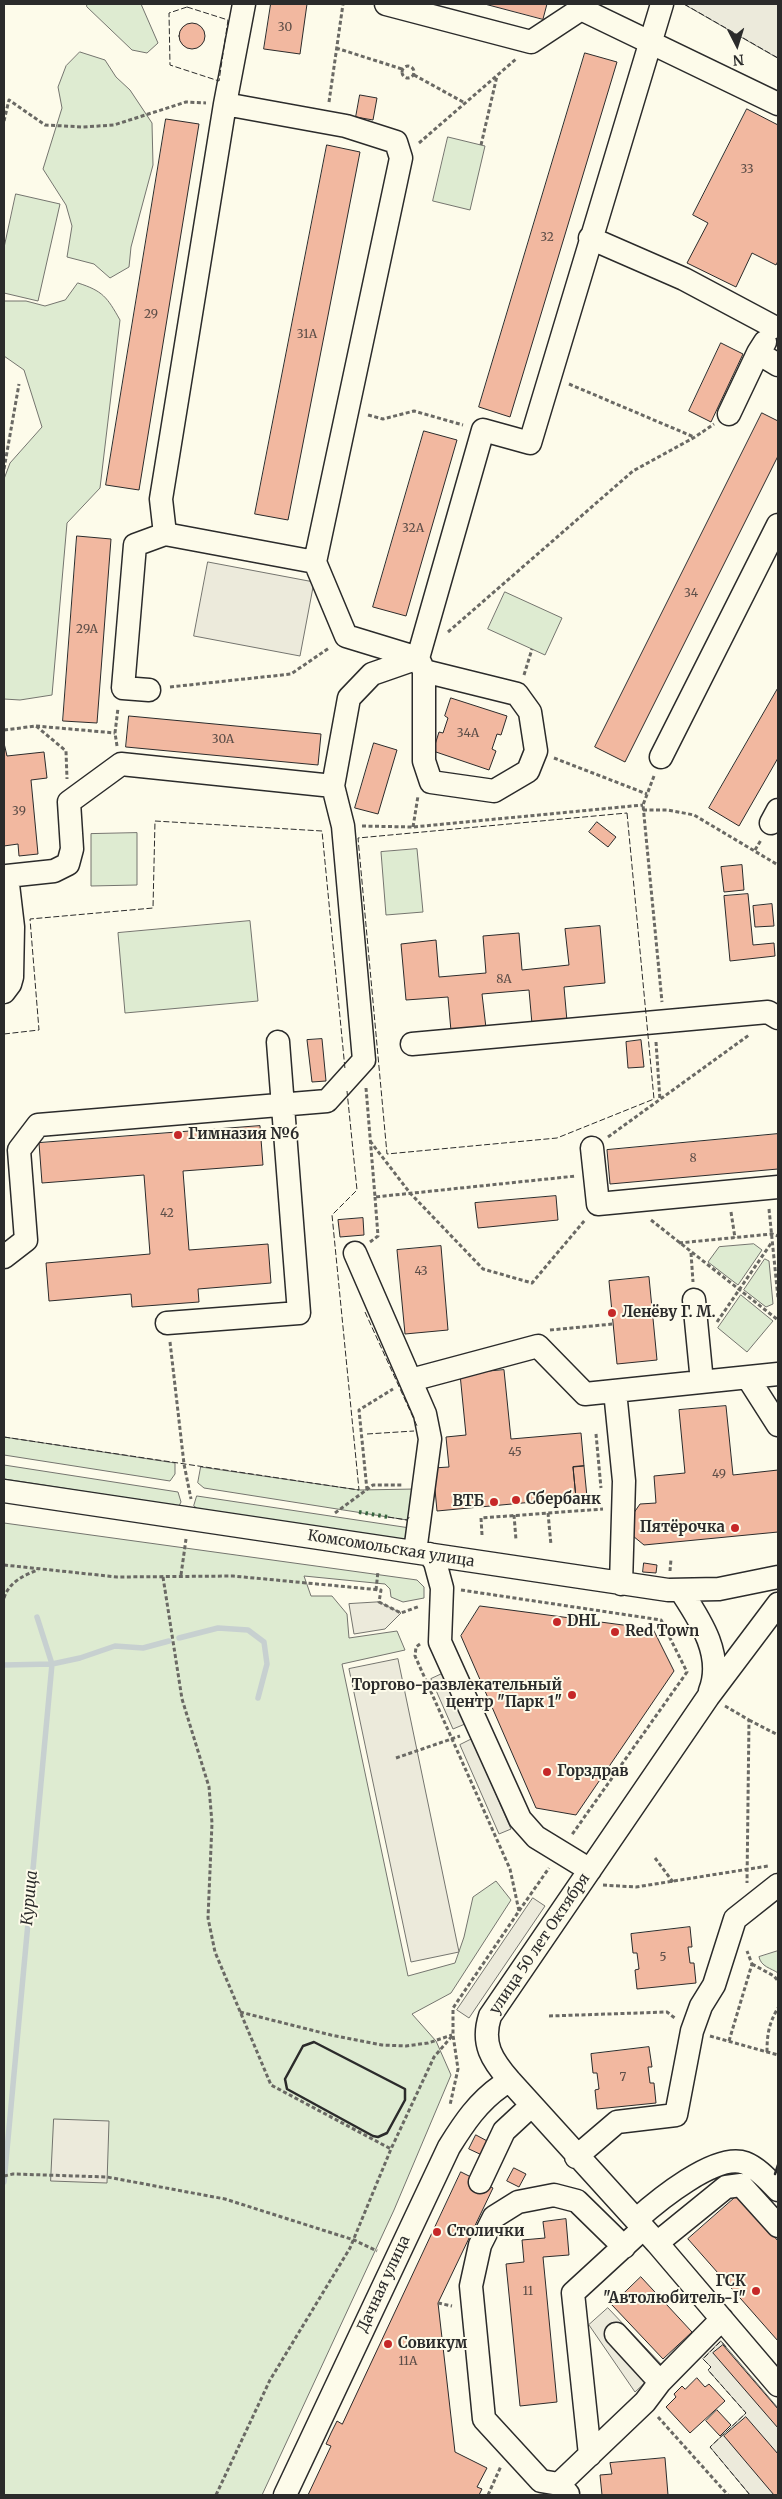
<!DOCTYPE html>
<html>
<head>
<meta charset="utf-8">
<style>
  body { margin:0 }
  #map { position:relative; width:782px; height:2499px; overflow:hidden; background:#fdfbea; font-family:Merriweather,serif }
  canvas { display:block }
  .frame { position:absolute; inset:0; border:5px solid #2b2b2b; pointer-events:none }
  .north { position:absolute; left:712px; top:20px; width:50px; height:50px; -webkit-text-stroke:4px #fdfbea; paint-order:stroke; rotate:175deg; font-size:14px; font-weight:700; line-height:20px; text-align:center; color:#2b2b2b }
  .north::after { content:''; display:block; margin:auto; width:18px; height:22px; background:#2b2b2b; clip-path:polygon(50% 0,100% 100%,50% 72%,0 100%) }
</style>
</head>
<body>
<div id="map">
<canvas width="782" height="2499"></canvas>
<div class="frame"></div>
<div class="north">N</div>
</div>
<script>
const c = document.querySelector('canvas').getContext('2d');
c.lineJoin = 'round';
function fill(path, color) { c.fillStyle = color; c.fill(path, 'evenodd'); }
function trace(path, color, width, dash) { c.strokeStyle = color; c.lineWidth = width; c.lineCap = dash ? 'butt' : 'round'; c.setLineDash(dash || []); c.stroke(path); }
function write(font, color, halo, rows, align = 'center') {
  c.font = font + ' Merriweather,serif'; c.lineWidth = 4; c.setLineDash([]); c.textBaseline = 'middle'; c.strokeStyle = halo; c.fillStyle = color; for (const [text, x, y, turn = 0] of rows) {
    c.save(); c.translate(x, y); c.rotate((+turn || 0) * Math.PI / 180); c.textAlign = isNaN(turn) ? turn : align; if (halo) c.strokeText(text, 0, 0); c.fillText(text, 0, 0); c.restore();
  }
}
const green = new Path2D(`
  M87,4H141L158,43L147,53L132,50L87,7Z
  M80,52L105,60L116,77L130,90L152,123L153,165L131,247L129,267L110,278L94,264L67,257L72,226L66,205L43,169L62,108L58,87L66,66Z
  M448,137L485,146L470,210L433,201Z
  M16,194L60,204L38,301L4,293V248Z
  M78,283C103,291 107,297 120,320L100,488L67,523L52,695L20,700L4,699V479L10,463L42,427L24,370L4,356V301H26L45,306L65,300Z
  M505,592L562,618L545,655L488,629Z
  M137,833V885L91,886V834Z
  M417,849L423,912L386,915L381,852Z
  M250,921L258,1001L125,1013L118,933Z
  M754,1244L762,1250L738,1285L708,1262L719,1247Z
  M765,1259L769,1261L773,1304L766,1307L744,1290Z
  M741,1295L773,1321L747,1352L718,1328Z
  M4,1437L175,1463V1474L170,1481L4,1455Z
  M4,1465L178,1492L181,1502L179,1506L4,1479Z
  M201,1467L359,1490L415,1489L411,1516L407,1520L204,1488L198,1483Z
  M197,1496L410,1528L408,1541L198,1509L194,1506Z
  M4,1523L417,1580L424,1587V1598L403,1602L391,1597L390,1589L385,1584L304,1576L311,1596H332L347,1614L349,1638L397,1631L405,1650L342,1664L408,1976L455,1963L464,1937L473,1897L496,1881L511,1900L451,1993L412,2014L436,2041L451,2075L394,2210L262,2495H4Z
  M778,1951V1973C771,1968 761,1967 759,1957Z`);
fill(green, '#deebd1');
trace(green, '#74746e', 1);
const parking = new Path2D(`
  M684,4H778V58Z
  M208,562L314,582L300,656L194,636Z
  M379,1602L401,1613L385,1629L354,1634L349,1604Z
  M398,1659L459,1952L411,1962L349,1669Z
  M444,1673L465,1724L453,1729L431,1679Z
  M472,1739L511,1829L499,1834L460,1745Z
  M533,1898L545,1906L469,2018L457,2010Z
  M54,2119L109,2121L107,2183L51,2181Z
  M608,2308L663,2366L635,2392L589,2325Z
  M721,2341L778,2408V2495H750L710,2447L746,2413L708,2370L711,2367L703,2359Z`);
fill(parking, '#eceadb');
trace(parking, '#74746e', 1);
trace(new Path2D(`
  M179,1638L218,1628L248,1630L264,1642L267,1664L258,1698
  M4,1665L52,1664L80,1658L115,1646L143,1648L169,1641
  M4,2182L52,1664L37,1617`), '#c7d0d0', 5.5);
const building = new Path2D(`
  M271,4H307L300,54L264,49Z
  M485,4H547L543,19Z
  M179 36a13 13 0 1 1 26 0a13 13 0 1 1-26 0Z
  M585,53L617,62L510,417L479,407Z
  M360,95L377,98L373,120L356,117Z
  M747,109L778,125V261L776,265L752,253L736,287L687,263L708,223L693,215Z
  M166,119L199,124L139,490L106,485Z
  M327,145L360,152L288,520L255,514Z
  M721,343L743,354L711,422L689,411Z
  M762,413L778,421V456L625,762L595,747Z
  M424,431L457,440L406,616L373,607Z
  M77,536L111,539L97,723L63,721Z
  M778,688V758L739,826L709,808Z
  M451,698L507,716L501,735L497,734L492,749L496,751L489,770L433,751L439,732L443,733L448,718L445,716Z
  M129,716L321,734L318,765L126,747Z
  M4,743L7,756L44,752L47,778L31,780L38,854L19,856L18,844L4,846Z
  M374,743L397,750L378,814L355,808Z
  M597,822L616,837L608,847L589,832Z
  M742,865L744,890L724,892L721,867Z
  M748,894L753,945L774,943L775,956L730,961L724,896Z
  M772,904L774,926L755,927L753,906Z
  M600,926L605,983L564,987L567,1021L532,1024L529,990L482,994L486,1028L451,1031L448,997L406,1000L401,944L436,940L439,977L486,973L483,936L519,933L522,970L569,965L565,929Z
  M322,1039L326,1081L312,1082L307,1040Z
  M641,1040L644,1067L628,1068L626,1042Z
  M260,1126L263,1165L183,1171L189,1250L268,1244L271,1283L198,1289L199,1302L132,1307L131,1294L49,1301L46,1263L150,1254L144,1175L42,1183L39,1143Z
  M778,1134V1169L610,1184L607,1150Z
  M556,1196L558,1220L478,1228L475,1203Z
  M363,1218L364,1235L340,1237L338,1220Z
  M441,1246L448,1330L405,1334L397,1250Z
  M649,1277L657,1360L617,1364L609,1281Z
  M504,1370L511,1439L581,1433L584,1466L573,1467L576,1498L437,1511L433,1468L449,1467L446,1437L466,1435L460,1374Z
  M726,1406L733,1475L778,1470V1532L644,1545L633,1536L631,1517L640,1504L656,1503L654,1476L685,1473L679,1410Z
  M584,1466L587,1497L576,1498L573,1467Z
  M644,1563L657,1565L656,1573L643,1572Z
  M480,1606L653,1629L674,1671L576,1815L536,1808L461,1636Z
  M690,1927L692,1947H688L690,1963H694L696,1983L637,1989L635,1970L639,1969L637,1953H633L631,1934Z
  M649,2047L652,2067H648L650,2083H654L656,2103L597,2109L595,2090L599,2089L597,2073H593L591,2054Z
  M476,2135L491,2143L484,2156L469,2149Z
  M514,2168L526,2174L519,2187L507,2181Z
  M461,2172L493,2188L438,2303L455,2452L487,2468L477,2487L482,2489L479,2495H308L331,2446L326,2444L331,2433L337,2421L342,2424Z
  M738,2195L778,2241V2341L688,2239Z
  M566,2219L569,2255L543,2257L557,2402L520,2406L506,2264L524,2262L522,2240L545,2238L543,2222Z
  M641,2277L692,2332L663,2359L612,2305Z
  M723,2345L778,2409V2428L713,2353Z
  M697,2378L705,2387L709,2384L725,2401L690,2433L666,2407L676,2397L674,2394L682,2386L685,2389Z
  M717,2410L731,2425L720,2436L706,2421Z
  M746,2417L778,2454V2495H774L724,2436Z
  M665,2458L668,2495H602L600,2475L612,2474L610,2463Z`);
fill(building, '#f2b8a0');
trace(building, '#2b2b2b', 1);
const minor = new Path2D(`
  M244,4L225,104L161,499L165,534L315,562L346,636L418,658L424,671V761L431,782L494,791L528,771L536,751L530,712L517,694L424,671
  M386,4L531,42L581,9L778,104
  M225,104L346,126L396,142L401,158L315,562
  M590,238L684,279L774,327
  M765,342L758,353L778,365
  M729,414L758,353
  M149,690L123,688L135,545L165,534
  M661,757L778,525
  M771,823L778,810
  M4,992L10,984L12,977L13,927L7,876L54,871L68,864L72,849L69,802L121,764L333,786L349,698L372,674L418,658L483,430L530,443L662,4
  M412,1044L768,1012L778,1018
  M592,1148L598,1204L778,1187
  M355,1253L425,1414L430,1439L415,1552
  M4,1257L26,1240L19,1150L38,1125L327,1101L364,1060L343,826L333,786
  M694,1300L702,1382
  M167,1323L299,1313L278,1042
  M748,1378L778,1425
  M411,1380L538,1346L585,1394L778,1374
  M615,1391L624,1481L621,1584
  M4,1491L668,1590L719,1589L778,1577
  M429,1554L435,1562L442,1588L440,1642L520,1819L536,1837L590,1870
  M681,1591C700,1620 724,1655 710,1691
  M778,1604L708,1697L490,2016C481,2044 492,2060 510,2081L657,2243L778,2385
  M576,2157L617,2122L676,2115L692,2031L701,2006L714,1985L735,1919L778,1885
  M480,2182L504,2131L531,2106
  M636,2220C656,2202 716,2152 745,2163C758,2168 769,2181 778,2190
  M657,2243L726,2187L741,2185L778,2226
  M616,2334L660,2382
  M590,2455L573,2293L635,2236
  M559,2484L541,2481L484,2419L471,2286L480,2245L494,2217L518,2202L554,2195L577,2201L624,2247
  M568,2494L559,2484L645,2402L660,2382L722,2319
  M285,2495L449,2147C464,2123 478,2102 501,2086`);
trace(minor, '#2b2b2b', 25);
trace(new Path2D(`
  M336,48L402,69
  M402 72a6 6 0 1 1 12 0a6 6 0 1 1-12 0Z
  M414,75L465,103
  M329,102L343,4
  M4,121L9,100L45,125L83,127L114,125L186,102L206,103
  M419,143L516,59
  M481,145L497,76
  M569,384L694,437
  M368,415L383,419L414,411L463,425
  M4,469L19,384
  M448,632L633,471L695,437L714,424
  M524,675L532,649
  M170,687L291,674L329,648
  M36,726L115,733
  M4,730L36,726L66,751L67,779
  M117,746L115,733L118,708
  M554,758L647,794
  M654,776L643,805L662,1002
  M643,810H668L694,815L778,865
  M362,826L413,827L643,805
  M413,827L418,796
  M755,850L761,840
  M656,1042L660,1100
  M366,1088L375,1197L576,1176
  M608,1137L749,1035
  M370,1141L410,1193L483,1269L532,1283L585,1220
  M769,1209L778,1298
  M731,1212L735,1238
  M651,1220L778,1320
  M370,1242L378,1236L375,1197
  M679,1243L772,1234L778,1236
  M691,1253L693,1282
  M717,1322L772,1242
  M550,1330L613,1324
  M170,1342L184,1464L191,1499
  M596,1434L601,1488
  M367,1490L359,1410L393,1389
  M335,1513L373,1485H403
  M548,1513L551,1545
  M514,1515L516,1540
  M482,1535L481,1518L603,1509
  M4,1565L117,1577L233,1576L381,1590L379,1602L401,1613L420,1606
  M670,1571L671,1559
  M181,1575L186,1539
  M163,1577L182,1699L209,1787L212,1823L208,1918L215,1952L271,2085L391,2149
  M376,1590L378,1571
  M461,1590L661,1620L687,1672L571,1836
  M4,1598C9,1582 24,1575 38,1570
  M420,1644L416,1647L415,1656L510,1869L519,1911L453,2008V2035L458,2069L450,2105
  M725,1706L749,1720L747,1883
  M749,1720L778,1735
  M396,1758L460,1736
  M655,1858L673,1882
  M603,1885L636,1887L768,1866
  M519,1911L549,1868
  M752,1964L774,1976L778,1981
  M240,2012L331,2035L382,2045L406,2046L428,2043L452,2035
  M549,2016L667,2012L676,2019
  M710,2036L778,2055
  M729,2041L752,1964L747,1951
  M767,2052C767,2034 769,2023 778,2008
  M4,2176L13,2174L107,2177L225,2199L354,2240L377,2251
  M438,2303L452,2306
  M658,2417L728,2495
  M216,2495L270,2380L350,2248L391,2149L434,2057L452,2036
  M488,2495L501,2466`), '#6a6964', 3, [4, 2.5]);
trace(minor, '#fdfbea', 22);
trace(new Path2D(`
  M359,1512L388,1517`), '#34623c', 4, [2.5, 4]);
trace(new Path2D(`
  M684,4L778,58
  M187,7L228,20L219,81L170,65L169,13Z
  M627,813L654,1099L557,1138L387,1154L358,838Z
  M4,1034L39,1030L30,919L153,908L155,821L322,831L345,1069
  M365,1312L417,1426
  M367,1434L414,1431
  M4,1437L359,1490L332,1215L357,1190L347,1091
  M388,1517L407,1520L410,1516
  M726,2347L721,2341L703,2359L711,2367L708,2370L746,2413L710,2447L750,2495`), '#2b2b2b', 1, [6, 2.5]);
trace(new Path2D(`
  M314,2042L405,2089V2100L387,2133L378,2137L373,2136L287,2089L285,2079L303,2046Z
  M775,2174L778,2165`), '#2b2b2b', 2.5);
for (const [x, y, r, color] of [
  [178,1135,5,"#c62828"],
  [612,1313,5,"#c62828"],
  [516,1500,5,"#c62828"],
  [494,1502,5,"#c62828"],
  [735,1528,5,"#c62828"],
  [557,1622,5,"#c62828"],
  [615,1632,5,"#c62828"],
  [572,1695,5,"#c62828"],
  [547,1772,5,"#c62828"],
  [437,2232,5,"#c62828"],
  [756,2291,5,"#c62828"],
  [388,2344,5,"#c62828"]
]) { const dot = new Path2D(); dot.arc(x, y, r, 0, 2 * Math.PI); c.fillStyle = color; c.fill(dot); trace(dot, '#fdfbea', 2); }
write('12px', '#5d4e48', null, [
  ["30",285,28],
  ["33",747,170],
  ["32",547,238],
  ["29",151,315],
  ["31А",307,335],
  ["32А",413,529],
  ["34",691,594],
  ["29А",87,630],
  ["34А",468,734],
  ["30А",223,740],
  ["39",19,812],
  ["8А",504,980],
  ["8",693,1159],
  ["42",167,1214],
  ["43",421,1272],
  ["45",515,1453],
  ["49",719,1475],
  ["5",663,1958],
  ["7",623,2078],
  ["11",528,2292],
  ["11А",408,2362]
]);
write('bold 15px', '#2b2b2b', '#fdfbea', [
  ["Гимназия №6",188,1135],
  ["Ленёву Г. М.",622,1313],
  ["Сбербанк",526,1500],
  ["ВТБ",484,1502,"right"],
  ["Пятёрочка",725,1528,"right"],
  ["DHL",567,1622],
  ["Red Town",625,1632],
  ["Торгово-развлекательный",562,1686,"right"],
  ["центр \"Парк 1\"",562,1703,"right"],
  ["Горздрав",557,1772],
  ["Столички",447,2232],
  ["ГСК",746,2282,"right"],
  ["\"Автолюбитель-I\"",746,2299,"right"],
  ["Совикум",398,2344]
], 'left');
write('15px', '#2b2b2b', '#fdfbea', [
  ["Комсомольская улица",391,1549,9],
  ["улица 50 лет Октября",540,1944,-56],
  ["Дачная улица",384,2284,-65]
]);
write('italic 16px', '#2b2b2b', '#fdfbea', [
  ["Курица",30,1898,-85]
]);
</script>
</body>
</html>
